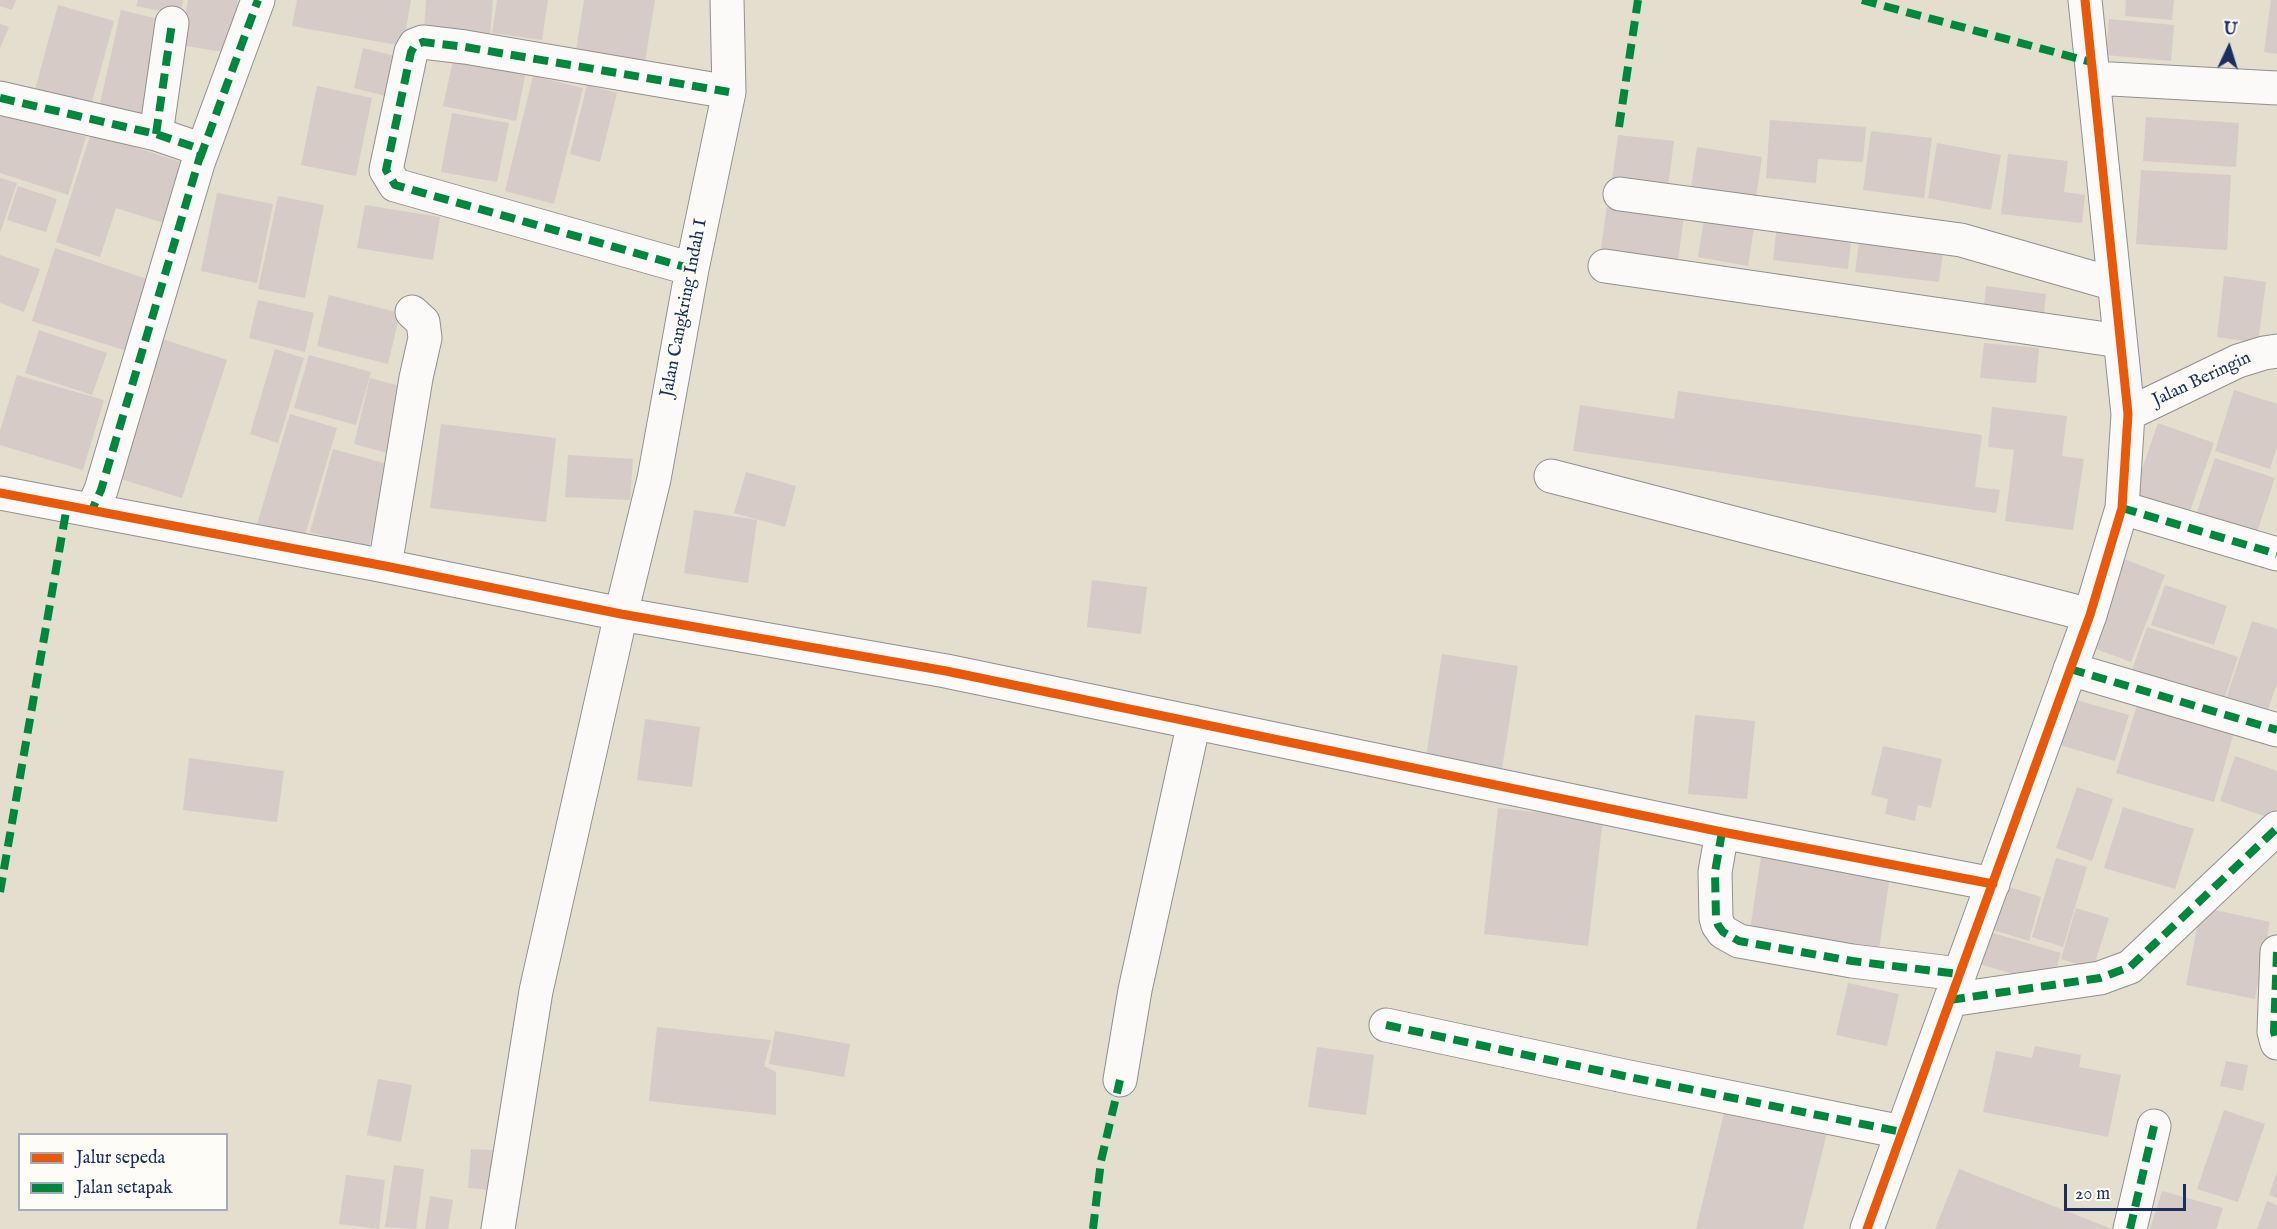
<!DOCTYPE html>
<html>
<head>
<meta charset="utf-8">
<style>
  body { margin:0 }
  #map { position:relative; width:2277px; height:1229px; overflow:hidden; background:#e3decd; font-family:"IM FELL English",serif }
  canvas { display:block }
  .legend { position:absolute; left:18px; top:1133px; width:210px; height:78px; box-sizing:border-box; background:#fdfcf7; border:2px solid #a3aaba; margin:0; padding:8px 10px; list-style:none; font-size:18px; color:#1b2f5e }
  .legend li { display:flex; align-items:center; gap:12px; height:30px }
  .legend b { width:30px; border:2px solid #a3aaba }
  .north { position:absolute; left:2199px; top:18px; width:60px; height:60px; -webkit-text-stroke:4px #fdfcf7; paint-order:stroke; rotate:4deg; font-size:16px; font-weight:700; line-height:24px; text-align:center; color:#1b2f5e }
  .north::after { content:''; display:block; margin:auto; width:21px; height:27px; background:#1b2f5e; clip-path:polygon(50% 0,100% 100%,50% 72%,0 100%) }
  .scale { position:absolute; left:2064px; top:1184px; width:122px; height:27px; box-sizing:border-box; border:3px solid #1b2f5e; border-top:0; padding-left:8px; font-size:18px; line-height:21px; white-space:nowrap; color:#1b2f5e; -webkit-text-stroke:4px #fdfcf7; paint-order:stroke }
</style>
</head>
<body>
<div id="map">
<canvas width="2277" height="1229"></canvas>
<ul class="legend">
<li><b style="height:8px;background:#e8590c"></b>Jalur sepeda</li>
<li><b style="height:8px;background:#00873e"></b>Jalan setapak</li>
</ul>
<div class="north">U</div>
<div class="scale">20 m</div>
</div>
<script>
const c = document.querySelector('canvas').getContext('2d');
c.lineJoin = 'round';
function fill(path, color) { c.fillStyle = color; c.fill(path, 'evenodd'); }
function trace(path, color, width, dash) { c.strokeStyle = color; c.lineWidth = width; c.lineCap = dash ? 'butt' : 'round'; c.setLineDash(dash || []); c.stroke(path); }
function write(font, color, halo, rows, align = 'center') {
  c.font = font + ' "IM FELL English",serif'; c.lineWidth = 5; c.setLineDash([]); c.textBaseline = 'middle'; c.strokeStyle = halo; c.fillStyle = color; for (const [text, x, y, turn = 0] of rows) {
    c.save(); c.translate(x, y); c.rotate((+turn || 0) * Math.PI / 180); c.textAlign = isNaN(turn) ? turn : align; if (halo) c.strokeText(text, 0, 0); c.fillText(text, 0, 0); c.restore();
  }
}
fill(new Path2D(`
  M0,0H16L12,10L0,6Z
  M138,0H183L180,15L136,6Z
  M188,0H238L229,53L180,45Z
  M297,0H411L403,46L292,26Z
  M426,0H493L490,37L424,30Z
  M497,0H548L542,40L492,33Z
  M584,0H655L644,68L575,57Z
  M2126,0H2174L2172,20L2125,16Z
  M2271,0H2277V54L2264,52Z
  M58,5L114,21L91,105L35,90Z
  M121,10L167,21L146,121L99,108Z
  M2109,19L2174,25L2171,61L2106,55Z
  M0,24L9,27L0,48Z
  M363,48L395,56L386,96L354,88Z
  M454,56L526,71L516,121L443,106Z
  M533,76L583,88L554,204L505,191Z
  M587,85L617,93L600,162L570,154Z
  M317,86L372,98L356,176L301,165Z
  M0,109L86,137L68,195L0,173Z
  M452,113L509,123L497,182L441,172Z
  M2146,117L2239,123L2236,167L2143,161Z
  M1770,120L1866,127L1863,162L1818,159L1816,183L1766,178Z
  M1871,131L1932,138L1924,198L1863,190Z
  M91,133L190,165L170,225L116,208L100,257L56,242Z
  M1618,135L1674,141L1668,187L1612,180Z
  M1937,143L2001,155L1991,210L1928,198Z
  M1697,147L1762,157L1755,204L1690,195Z
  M2008,154L2068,161L2064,192L2085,195L2082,223L2001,214Z
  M2141,170L2231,175L2227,250L2136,244Z
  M0,178L17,183L0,233Z
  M18,186L57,199L46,232L7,220Z
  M217,193L273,204L257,283L201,271Z
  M278,196L324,205L305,298L258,289Z
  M365,205L440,217L433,260L357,248Z
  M1607,205L1684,216L1678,260L1601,249Z
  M1705,213L1755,221L1748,266L1698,257Z
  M1777,224L1852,233L1848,269L1773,260Z
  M1860,235L1944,244L1939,282L1855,272Z
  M55,248L153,281L130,352L32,321Z
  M0,255L40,269L24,312L0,303Z
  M2224,276L2266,282L2258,343L2217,337Z
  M1986,286L2046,294L2043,323L1983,315Z
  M329,295L400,313L388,364L317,346Z
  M258,300L314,313L305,352L249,338Z
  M39,330L107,353L92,395L25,373Z
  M156,337L227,360L182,498L111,476Z
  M1984,343L2039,348L2036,383L1980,378Z
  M275,349L304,358L278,443L250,434Z
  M309,355L371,372L356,425L294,408Z
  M17,375L104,400L83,470L0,445V431Z
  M370,378L408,388L391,454L354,444Z
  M2234,390L2277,404V448L2270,469L2215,451Z
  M1678,391L1982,435L1975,487L2000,490L1996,513L1573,451L1580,405L1674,419Z
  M1992,407L2067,416L2062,456L2084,459L2073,530L2005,521L2014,450L1988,447Z
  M290,414L337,428L304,538L257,524Z
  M2158,423L2214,443L2189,514L2133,495Z
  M441,424L556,438L546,522L430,508Z
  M333,449L391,465L368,549L310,532Z
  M568,455L633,459L630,500L565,497Z
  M2215,458L2275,478L2256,535L2196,515Z
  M746,472L796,486L785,527L734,513Z
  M694,510L757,520L748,583L684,573Z
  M2114,555L2165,575L2131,662L2080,643Z
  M1092,580L1147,587L1141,634L1087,627Z
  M2165,585L2227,606L2214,645L2151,625Z
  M2252,621L2277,629V684L2266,715L2225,702Z
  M2147,627L2238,657L2222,706L2130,676Z
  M1442,654L1518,666L1502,769L1426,757Z
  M2062,696L2129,715L2115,761L2049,742Z
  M2138,702L2234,732L2214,802L2116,773Z
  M1695,715L1755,721L1747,799L1688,794Z
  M645,719L700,727L692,787L637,780Z
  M1883,746L1942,759L1931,808L1918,805L1915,821L1885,814L1888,799L1871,795Z
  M2235,756L2277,771V808L2273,819L2220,801Z
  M189,758L284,771L277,822L183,810Z
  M2077,787L2113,799L2092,861L2056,848Z
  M2123,807L2194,829L2175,889L2104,868Z
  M1498,808L1603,819L1588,946L1484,934Z
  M1762,850L1891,869L1879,949L1750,930Z
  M2056,858L2087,867L2063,947L2032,937Z
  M2003,885L2041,897L2029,941L1990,929Z
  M2201,907L2270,922L2255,999L2186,985Z
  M2076,908L2109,918L2093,969L2061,959Z
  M1983,930L2061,953L2051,985L1973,962Z
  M1848,983L1899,994L1887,1046L1836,1035Z
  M657,1027L771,1040L764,1066L776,1072V1115L649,1101Z
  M775,1031L850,1044L844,1077L769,1064Z
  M2035,1046L2081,1055L2079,1067L2121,1075L2108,1137L1983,1112L1996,1051L2032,1058Z
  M1317,1047L1374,1055L1366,1115L1308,1107Z
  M2226,1061L2248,1065L2243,1091L2220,1086Z
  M378,1079L412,1085L401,1142L367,1135Z
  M1726,1105L1828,1129L1803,1229H1696Z
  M2224,1110L2265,1124L2238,1202L2197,1189Z
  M471,1149L505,1151L502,1191L468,1188Z
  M394,1165L424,1169L416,1229L385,1227Z
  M1959,1169L2112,1229H1935Z
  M2277,1172V1198L2269,1195Z
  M346,1175L385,1180L379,1229L339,1224Z
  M2162,1191L2223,1208L2216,1229H2150Z
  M430,1196L453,1200L448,1229H425Z
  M2267,1201L2277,1205V1229H2257Z`), '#d7cbc7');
const minor = new Path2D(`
  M2093,78L2277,88
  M0,98L156,134L197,148L201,153L101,490L92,510
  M156,134L172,23
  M198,163L258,0
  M1620,194L1961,240L2114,284
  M1605,266L2120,341
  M692,269L395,185L386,170L411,52L415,45L423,42L465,47L729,92
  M2128,414L2238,361L2264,353L2277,351
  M1551,476L2090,615
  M0,493L385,566L621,614L946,671L1722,832L1993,884
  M2122,508L2277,554
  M385,566L416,378L425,338L423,322L412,312
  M2070,669L2277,730
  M1722,832L1715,872L1716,918L1718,925L1723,932L1739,941L1852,961L1959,974
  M2277,952L2274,1032L2277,1043
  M1950,1000L2100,978L2130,967L2277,828
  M1386,1025L1624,1076L1902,1132
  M1120,1080L1135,990L1194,722
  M498,1229L536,991L621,614L654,479L692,269L729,92L727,0
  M1867,1229L2090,615L2122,508L2128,414L2085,0
  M2130,1229L2154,1126`);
trace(minor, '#8f908f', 35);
trace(minor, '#fbfaf8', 33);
trace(new Path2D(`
  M1862,0L2091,62
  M0,98L156,134L197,148L201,153L101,490L92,510
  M1619,127L1638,0
  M156,134L172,23
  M200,158L258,0
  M692,269L395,185L386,170L411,52L415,45L423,42L465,47L729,92
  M2122,508L2277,554
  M2070,669L2277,730
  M1722,832L1715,872L1716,918L1718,925L1723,932L1739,941L1852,961L1959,974
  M0,892L67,506
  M2277,952L2274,1032L2277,1043
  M1950,1000L2100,978L2130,967L2277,828
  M1386,1025L1624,1076L1902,1132
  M1093,1229L1101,1161L1120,1080
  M2130,1229L2154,1126`), '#00873e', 8, [15, 8]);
trace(new Path2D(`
  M0,493L385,566L621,614L946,671L1722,832L1993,884
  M1867,1229L2090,615L2122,508L2128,414L2085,0`), '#e8590c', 9);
write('18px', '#1b2f5e', '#fdfcf7', [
  ["Jalan Cangkring Indah I",685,308,-79],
  ["Jalan Beringin",2202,380,-25]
]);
</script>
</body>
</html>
